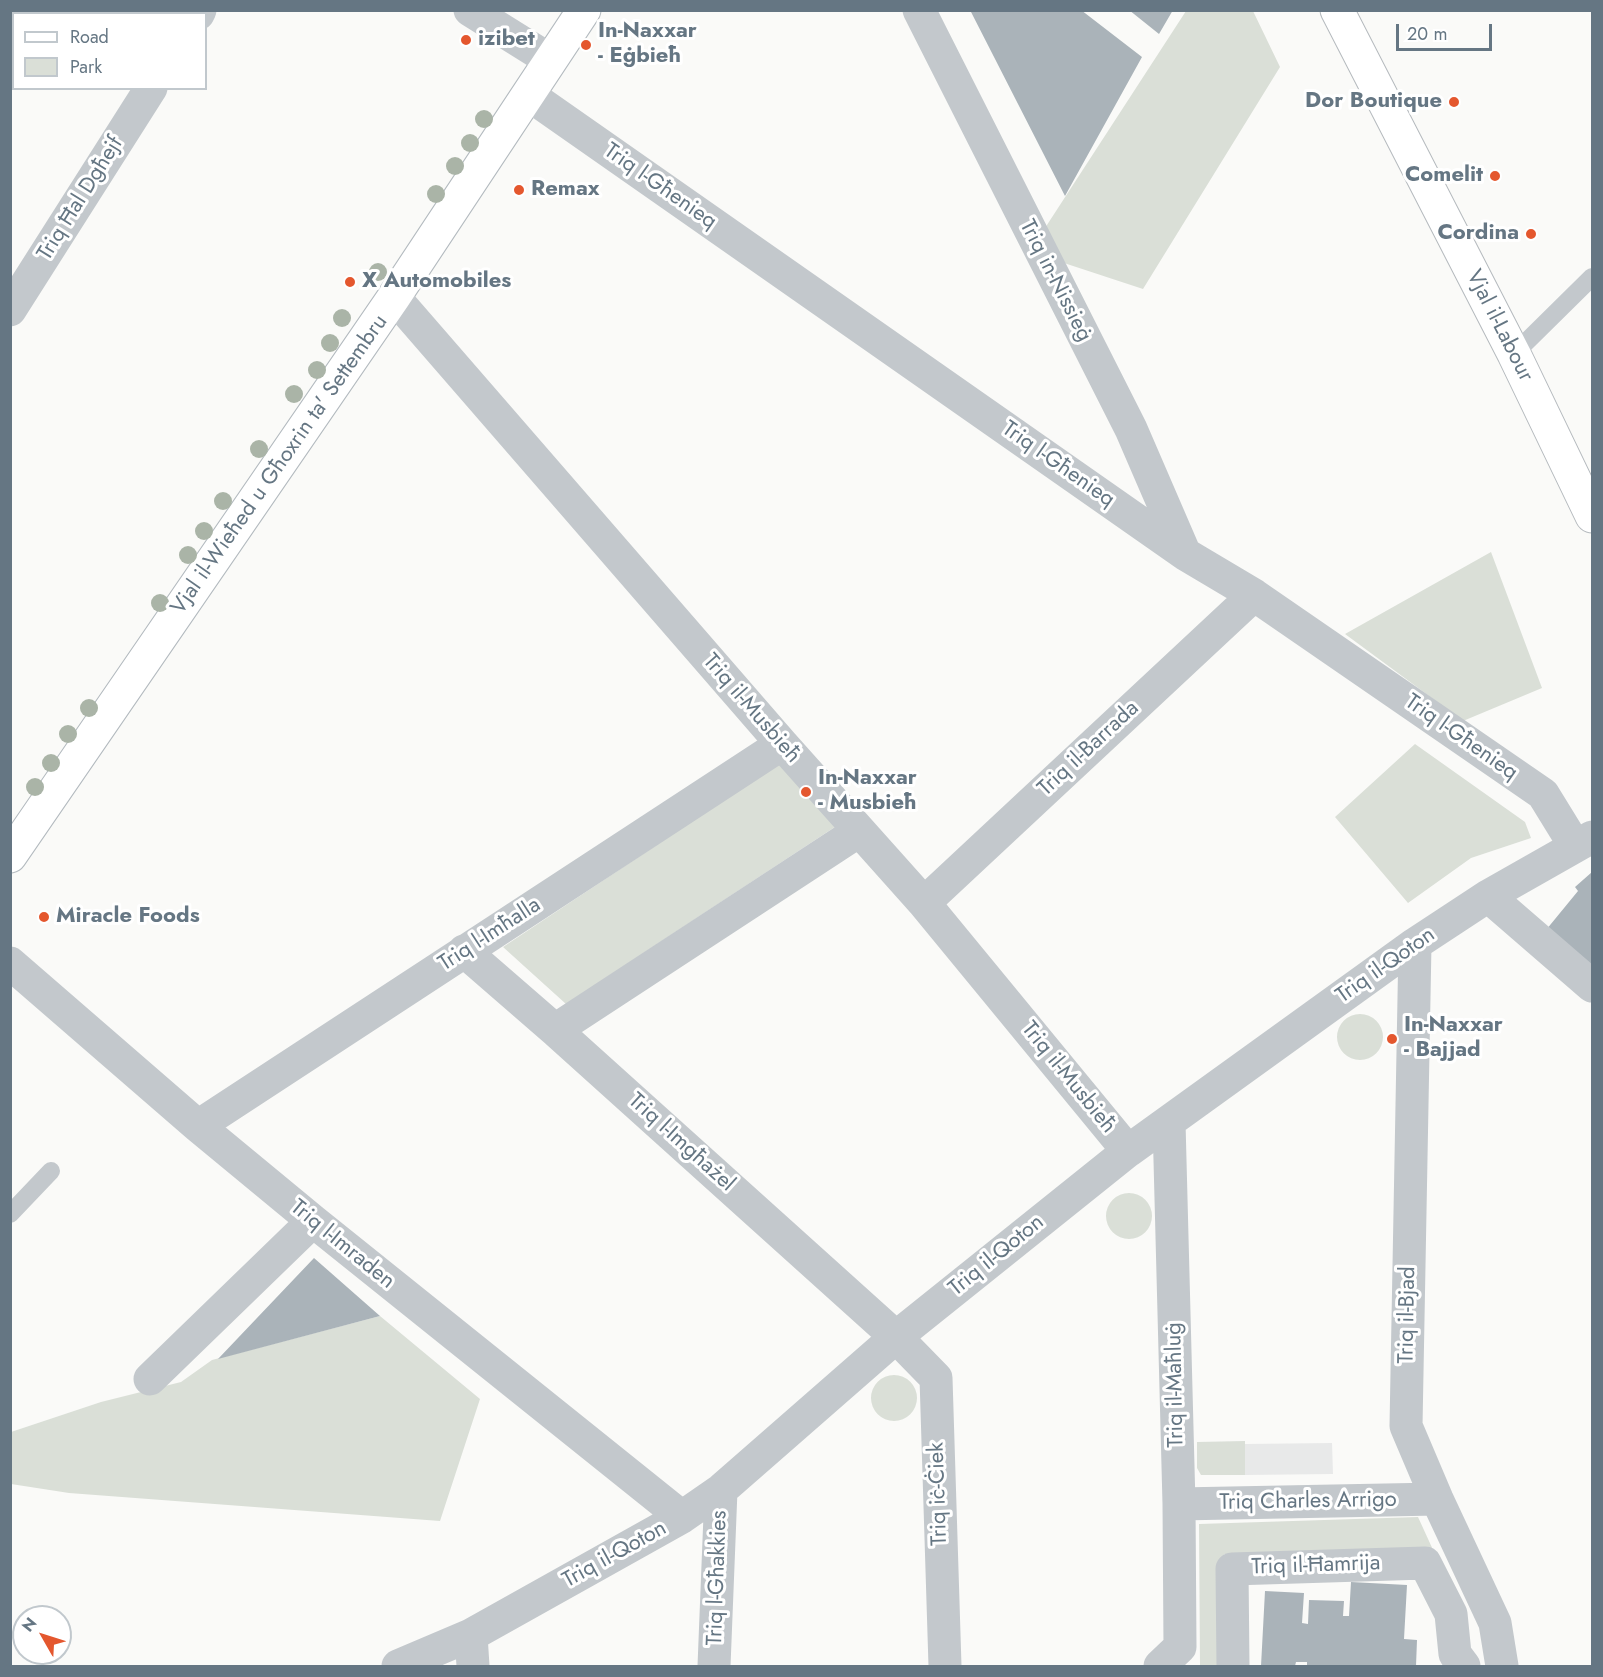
<!DOCTYPE html>
<html>
<head>
<meta charset="utf-8">
<style>
  body { margin:0 }
  #map { position:relative; width:1603px; height:1677px; overflow:hidden; background:#fafaf8; font-family:Jost,sans-serif }
  canvas { display:block }
  .frame { position:absolute; inset:0; border:12px solid #657683; pointer-events:none }
  .legend { position:absolute; left:12px; top:12px; width:195px; height:78px; box-sizing:border-box; background:#fff; border:2px solid #c1c8cd; margin:0; padding:8px 10px; list-style:none; font-size:18px; color:#657683 }
  .legend li { display:flex; align-items:center; gap:12px; height:30px }
  .legend b { width:30px; border:2px solid #c1c8cd }
  .north { position:absolute; left:12px; top:1605px; width:60px; height:60px; box-sizing:border-box; background:#fff; border:2px solid #c1c8cd; border-radius:50%; rotate:309deg; font-size:16px; font-weight:700; line-height:24px; text-align:center; color:#657683 }
  .north::after { content:''; display:block; margin:auto; width:21px; height:27px; background:#e4572e; clip-path:polygon(50% 0,100% 100%,50% 72%,0 100%) }
  .scale { position:absolute; left:1396px; top:24px; width:96px; height:27px; box-sizing:border-box; border:3px solid #657683; border-top:0; padding-left:8px; font-size:18px; line-height:21px; white-space:nowrap; color:#657683; -webkit-text-stroke:4px #fff; paint-order:stroke }
</style>
</head>
<body>
<div id="map">
<canvas width="1603" height="1677"></canvas>
<div class="frame"></div>
<ul class="legend">
<li><b style="height:8px;background:#fff"></b>Road</li>
<li><b style="height:16px;background:#dadfd7"></b>Park</li>
</ul>
<div class="north">N</div>
<div class="scale">20 m</div>
</div>
<script>
const c = document.querySelector('canvas').getContext('2d');
c.lineJoin = 'round';
function fill(path, color) { c.fillStyle = color; c.fill(path, 'evenodd'); }
function trace(path, color, width, dash) { c.strokeStyle = color; c.lineWidth = width; c.lineCap = dash ? 'butt' : 'round'; c.setLineDash(dash || []); c.stroke(path); }
function write(font, color, halo, rows, align = 'center') {
  c.font = font + ' Jost,sans-serif'; c.lineWidth = 6; c.setLineDash([]); c.textBaseline = 'middle'; c.strokeStyle = halo; c.fillStyle = color; for (const [text, x, y, turn = 0] of rows) {
    c.save(); c.translate(x, y); c.rotate((+turn || 0) * Math.PI / 180); c.textAlign = isNaN(turn) ? turn : align; if (halo) c.strokeText(text, 0, 0); c.fillText(text, 0, 0); c.restore();
  }
}
fill(new Path2D(`
  M1332,1443L1333,1474L1245,1475V1444Z`), '#e8e9e9');
fill(new Path2D(`
  M1186,11H1253L1280,67L1143,289L1064,263L1045,228Z
  M1491,552L1542,688L1463,721L1345,634Z
  M1415,744L1525,822L1531,838L1471,858L1408,903L1335,817Z
  M783,761L841,823L566,1004L503,947Z
  M1337 1037a23 23 0 1 1 46 0a23 23 0 1 1-46 0Z
  M1106 1216a23 23 0 1 1 46 0a23 23 0 1 1-46 0Z
  M380,1316L480,1399L440,1521L69,1493L11,1484V1432L101,1402L181,1382L212,1360Z
  M871 1398a23 23 0 1 1 46 0a23 23 0 1 1-46 0Z
  M1245,1441V1475H1201L1197,1468V1442Z
  M1418,1517L1434,1552L1224,1554L1223,1666H1200L1199,1524Z`), '#dadfd7');
fill(new Path2D(`
  M970,10H1081L1142,57L1065,196Z
  M1129,10H1173L1159,34Z
  M1592,872V971L1546,930L1578,891L1575,887Z
  M314,1258L380,1316L218,1359Z
  M1351,1582L1407,1585L1404,1639L1417,1640L1416,1666H1307V1662H1296L1295,1666H1261L1265,1591L1304,1593L1302,1623L1308,1624L1309,1600L1344,1601L1343,1616H1349Z`), '#aab3b9');
const secondary = new Path2D(`
  M10,856L394,297L584,10`);
const primary = new Path2D(`
  M1337,10L1514,354L1592,516`);
trace(secondary, '#b3babf', 35);
trace(primary, '#b5babe', 35);
trace(new Path2D(`
  M1514,354L1592,277
  M10,1214L51,1171`), '#c3c8cc', 18);
trace(new Path2D(`
  M470,10L550,60
  M919,10L1131,429L1185,554
  M198,14L200,10
  M529,95L1185,554L1254,595L1543,794L1575,846
  M394,297L782,744L924,903L1128,1151
  M10,310L151,88
  M1488,896L1592,986
  M924,903L1254,595
  M1415,944L1406,1426L1437,1499L1495,1623L1502,1666
  M464,951L555,1030L896,1337L936,1378L945,1666
  M10,963L198,1126L313,1221L682,1517
  M555,1030L859,831
  M198,1126L782,744
  M150,1379L313,1221
  M1179,1504L1437,1499
  M471,1635L473,1666
  M398,1666L471,1635L682,1517L721,1490L896,1337L1128,1151L1415,944L1488,896L1592,837
  M714,1666L721,1490
  M1160,1666L1180,1647L1179,1504L1169,1122
  M1233,1666L1232,1569L1425,1563L1451,1614L1455,1654L1464,1666`), '#c3c8cc', 33);
trace(secondary, '#fff', 33);
trace(primary, '#fff', 33);
c.fillStyle = '#aab4a7';
for (const [x, y] of [
  [484,119],
  [470,143],
  [455,166],
  [436,194],
  [378,272],
  [342,318],
  [330,343],
  [317,370],
  [294,394],
  [259,449],
  [223,501],
  [204,531],
  [188,555],
  [160,603],
  [89,708],
  [68,734],
  [51,763],
  [35,787]
]) { c.beginPath(); c.arc(x, y, 9, 0, 2 * Math.PI); c.fill(); }
for (const [x, y, r, color] of [
  [466,40,6,"#e4572e"],
  [586,45,6,"#e4572e"],
  [1454,102,6,"#e4572e"],
  [1495,176,6,"#e4572e"],
  [519,190,6,"#e4572e"],
  [1531,234,6,"#e4572e"],
  [350,282,6,"#e4572e"],
  [806,792,6,"#e4572e"],
  [44,917,6,"#e4572e"],
  [1392,1039,6,"#e4572e"]
]) { const dot = new Path2D(); dot.arc(x, y, r, 0, 2 * Math.PI); c.fillStyle = color; c.fill(dot); trace(dot, '#fff', 2); }
write('bold 22px', '#657683', '#fff', [
  ["In-Naxxar",598,32],
  ["- Eġbieħ",598,57],
  ["izibet",478,40],
  ["Dor Boutique",1442,102,"right"],
  ["Comelit",1483,176,"right"],
  ["Remax",531,190],
  ["Cordina",1519,234,"right"],
  ["X Automobiles",362,282],
  ["In-Naxxar",818,779],
  ["- Musbieħ",818,804],
  ["Miracle Foods",56,917],
  ["In-Naxxar",1404,1026],
  ["- Bajjad",1404,1051]
], 'left');
write('22px', '#657683', '#fff', [
  ["Triq l-Għenieq",660,187,35],
  ["Triq Ħal Dgħejf",81,199,-58],
  ["Triq in-Nissieġ",1055,281,63],
  ["Vjal il-Labour",1499,326,63],
  ["Vjal il-Wieħed u Għoxrin ta' Settembru",280,465,-55],
  ["Triq l-Għenieq",1058,465,35],
  ["Triq il-Musbieħ",751,709,49],
  ["Triq l-Għenieq",1461,738,35],
  ["Triq il-Barrada",1089,749,-43],
  ["Triq l-Imħalla",490,935,-33],
  ["Triq il-Qoton",1386,966,-35],
  ["Triq il-Musbieħ",1068,1078,51],
  ["Triq l-Imgħażel",681,1143,42],
  ["Triq l-Imraden",342,1245,39],
  ["Triq il-Qoton",997,1256,-39],
  ["Triq il-Bjad",1408,1315,-89],
  ["Triq il-Maħluġ",1176,1385,-91],
  ["Triq iċ-Ċiek",939,1494,-92],
  ["Triq Charles Arrigo",1308,1502,-1],
  ["Triq il-Qoton",615,1555,-29],
  ["Triq il-Ħamrija",1316,1566,-2],
  ["Triq l-Għakkies",718,1578,-88]
]);
</script>
</body>
</html>
